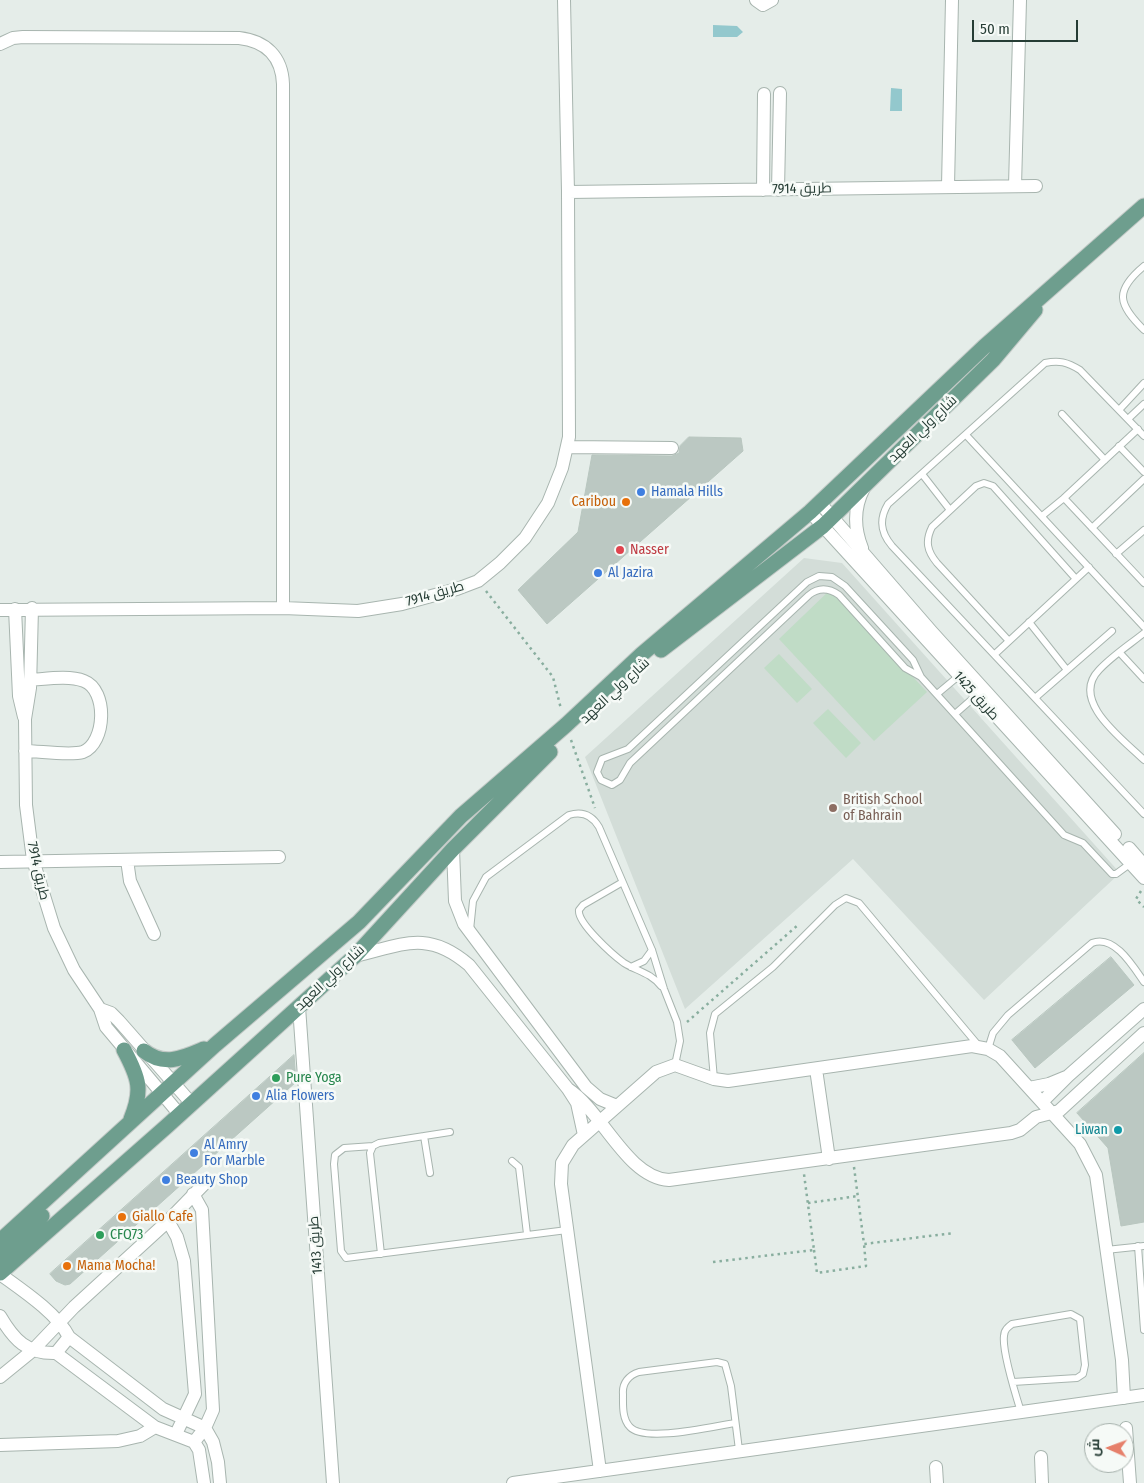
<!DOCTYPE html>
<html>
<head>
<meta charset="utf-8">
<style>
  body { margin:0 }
  #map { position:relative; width:1144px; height:1483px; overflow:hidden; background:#e5ede9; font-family:"Fira Sans Condensed",Cairo,sans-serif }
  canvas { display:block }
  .north { position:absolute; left:1084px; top:1423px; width:50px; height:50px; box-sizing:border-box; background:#f6faf7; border:1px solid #a3aea9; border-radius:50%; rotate:272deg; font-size:14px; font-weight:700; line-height:20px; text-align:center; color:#263d35 }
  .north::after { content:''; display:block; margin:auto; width:18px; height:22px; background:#e6806b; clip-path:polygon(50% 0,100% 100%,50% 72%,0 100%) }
  .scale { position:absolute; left:972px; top:20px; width:106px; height:22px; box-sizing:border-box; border:2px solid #263d35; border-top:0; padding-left:6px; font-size:15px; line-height:18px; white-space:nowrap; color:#263d35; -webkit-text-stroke:4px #f6faf7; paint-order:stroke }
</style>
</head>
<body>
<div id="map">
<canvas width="1144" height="1483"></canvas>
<div class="north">ش</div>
<div class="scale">50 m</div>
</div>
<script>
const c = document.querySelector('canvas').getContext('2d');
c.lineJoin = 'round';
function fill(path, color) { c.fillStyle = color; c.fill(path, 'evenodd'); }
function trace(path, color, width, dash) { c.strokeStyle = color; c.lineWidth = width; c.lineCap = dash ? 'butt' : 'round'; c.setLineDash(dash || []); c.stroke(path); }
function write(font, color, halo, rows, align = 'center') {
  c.font = font + ' "Fira Sans Condensed",Cairo,sans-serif'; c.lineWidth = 5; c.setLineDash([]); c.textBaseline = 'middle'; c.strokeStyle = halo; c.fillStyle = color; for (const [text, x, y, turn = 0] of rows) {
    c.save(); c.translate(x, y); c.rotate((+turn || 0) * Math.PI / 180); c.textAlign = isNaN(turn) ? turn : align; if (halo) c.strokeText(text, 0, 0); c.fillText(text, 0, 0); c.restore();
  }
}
fill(new Path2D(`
  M804,558L842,563L1120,873L984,1000L853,859L685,1009L585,757Z`), '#d3ddd8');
fill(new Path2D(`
  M831,589L927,692L874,741L779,639Z
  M779,654L812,689L797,703L764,668Z
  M828,709L861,743L846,758L813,723Z`), '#c0dcc6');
fill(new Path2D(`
  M713,25L737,26L743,32L737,37H713Z
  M891,88L902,89V111H890Z`), '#93c8cd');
const building = new Path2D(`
  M689,437L741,438L743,451L547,624L518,590L578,532L592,455L672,456L679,453L680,446Z
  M1111,957L1134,985L1035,1068L1012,1040Z
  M1144,1053V1222L1121,1226L1108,1148L1077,1113Z
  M294,1055L296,1082L70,1284L65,1285L56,1281L50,1274Z`);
fill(building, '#bbc8c2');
trace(building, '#b8c6bf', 1);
const lane = new Path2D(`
  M1144,266C1114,291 1118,304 1144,330
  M1119,410L1144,383
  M1062,414L1105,460
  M1128,419L1144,404
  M966,435L1144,627
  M1144,436L1080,370C1067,362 1059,360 1045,363L888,504C879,519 880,532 892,546L1144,814
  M1119,446L1144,472
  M922,474L950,510
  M1064,498L1144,583
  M1042,516L1064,498L1138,429
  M1092,528L1144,479
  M1116,554L1144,530
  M819,576L832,577L845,586L913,660L921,677L905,668L839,595C829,588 819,587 809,595L630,763L620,780L612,785L601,780L597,772L602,759L628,749L807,582Z
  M1029,622L1067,670
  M1144,633C1129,645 1112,656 1099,670C1069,701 1124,740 1144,760
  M1009,641L937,563C927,551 925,541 932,527L976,486L984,483L993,486L1076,579
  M1120,653L1144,679
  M995,654L1089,567
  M921,677L1064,835L1083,843L1112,874H1116L1131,863
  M937,694L961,674
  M1035,698L1112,631
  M955,714L979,693
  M621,883L583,905L579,910C577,923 613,955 624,963C637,971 651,973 661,986
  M470,930L473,901L486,877L569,815C582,811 592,815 599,827L652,950L664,989L677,1022L680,1041L675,1065
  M631,967L644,961L652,950
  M988,1049L993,1033L1008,1015L1092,943C1114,934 1133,966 1144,982
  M714,1079L710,1033L715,1014L773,967L835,905L846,898L859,903L978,1045
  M424,1136L430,1173
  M373,1146L344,1148L335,1155L334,1164L341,1251L346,1258L567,1230
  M512,1161L519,1167L527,1234
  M1138,1246L1144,1330
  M1106,1250L1144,1246
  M381,1254L370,1153L373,1146L379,1143L450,1132
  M1013,1382L1077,1378L1083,1374L1085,1365L1080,1319L1071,1314L1012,1324C1008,1327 1004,1330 1004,1336C1002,1350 1016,1396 1021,1412
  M735,1423C714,1426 645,1443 630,1427C622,1419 623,1405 623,1394C622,1383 629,1375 639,1372L717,1362L725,1364L731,1386L739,1450`);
const street = new Path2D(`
  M756,0L763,5L772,0
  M0,44L13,38L23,37L239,38C266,41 282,57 283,84V608
  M948,186L952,0
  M1015,186L1020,0
  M763,190L764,94
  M778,190L780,93
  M568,192L1036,186
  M567,447L672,448
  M820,503L931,631L1115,834
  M810,512L1144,878
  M862,548C854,528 854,507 864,488
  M32,608L30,688L25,719L26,805L33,860L54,928L74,970L100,1009L106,1027L180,1115
  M15,609L19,696L24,717
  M0,610L283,608L358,611L402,604L457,589L478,581L500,563L525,538L548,503L562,468L569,437L568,192L564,0
  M25,751C39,751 70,756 83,752C106,743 108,690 84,681C69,675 46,679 30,680
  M1129,848L1144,865
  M453,849L455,901L464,924L586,1087L600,1099L617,1106
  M127,860L130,881L154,934
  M0,862L279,857
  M355,956C402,945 427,929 469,965L568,1089L577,1103L584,1135
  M299,1007L333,1483
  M100,1009L111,1013L119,1021L192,1104
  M816,1069L829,1159
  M1029,1088L1049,1084L1066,1077
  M568,1089C602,1111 627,1178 669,1180L1011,1133L1020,1130L1036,1117L1059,1111L1144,1033
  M1042,1102L1068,1076L1144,1009
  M193,1194L202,1210L213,1410L205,1428L194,1442
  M168,1221L177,1237L184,1261L195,1394L176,1434
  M0,1274C22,1290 57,1313 69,1337L56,1353C27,1354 14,1340 0,1316
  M69,1337L163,1409L205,1428L213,1442L218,1462L220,1483
  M56,1353L155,1427L194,1442L199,1450L204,1483
  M0,1377L32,1351L74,1307L168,1221L207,1181
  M1126,1428L1130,1483
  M0,1445L118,1441L140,1436L155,1427
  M1041,1457L1042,1483
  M936,1467L937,1483
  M600,1471L561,1184L562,1163L573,1145L656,1072L675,1065L714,1079L728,1081L972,1046L988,1049L1000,1056L1080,1144L1096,1175L1122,1360L1124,1398
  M513,1483L1144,1395`);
const primary = new Path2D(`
  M661,650L823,526L993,360L1035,310
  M124,1050C139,1078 143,1090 131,1119
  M144,1051C164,1067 183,1058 204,1049
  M0,1241L215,1045L359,922L461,816L566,725L642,654L810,512L984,347L1144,206
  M0,1257L42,1216
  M0,1273L167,1126L355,956L453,849L550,752`);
trace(lane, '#a8b5af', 8);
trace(street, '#a8b5af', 14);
trace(primary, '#c2c9c6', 17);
trace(new Path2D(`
  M486,591L553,677L561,709
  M571,740L595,808
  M1141,891L1136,899L1144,907
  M687,1022L798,925
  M854,1167L864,1244L954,1233
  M808,1203L858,1196
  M814,1250L817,1273L866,1266L864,1244
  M713,1262L814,1250L804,1174`), '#89ae9f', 2.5, [2.5, 4]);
trace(lane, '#fff', 6);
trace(street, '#fff', 12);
trace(primary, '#6e9e8e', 15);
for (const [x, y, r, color] of [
  [641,492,5,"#3f7fe0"],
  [626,502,5,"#e8710a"],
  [620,550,5,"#e0444e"],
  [598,573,5,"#3f7fe0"],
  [833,808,5,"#8d6e63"],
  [276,1078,5,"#2e9e5b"],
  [256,1096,5,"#3f7fe0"],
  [1118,1130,5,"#0f9aa8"],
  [194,1153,5,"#3f7fe0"],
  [166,1180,5,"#3f7fe0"],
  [122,1217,5,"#e8710a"],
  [100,1235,5,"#2e9e5b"],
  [67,1266,5,"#e8710a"]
]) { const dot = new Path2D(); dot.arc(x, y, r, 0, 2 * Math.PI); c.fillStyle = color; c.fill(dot); trace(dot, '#f6faf7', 2); }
write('14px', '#263d35', '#f6faf7', [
  ["طريق 7914",802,189,-1],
  ["شارع ولي العهد",923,429,-44],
  ["طريق 7914",435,594,-16],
  ["شارع ولي العهد",615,691,-43],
  ["طريق 1425",976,696,48],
  ["طريق 7914",38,871,77],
  ["شارع ولي العهد",330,978,-43],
  ["طريق 1413",316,1245,-94]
]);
write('14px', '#366cbe', '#f6faf7', [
  ["Hamala Hills",651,492],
  ["Al Jazira",608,573],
  ["Alia Flowers",266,1096],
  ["Al Amry",204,1145],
  ["For Marble",204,1161],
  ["Beauty Shop",176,1180]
], 'left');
write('14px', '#c56008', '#f6faf7', [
  ["Caribou",616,502,"right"],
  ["Giallo Cafe",132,1217],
  ["Mama Mocha!",77,1266]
], 'left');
write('14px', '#be3a42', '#f6faf7', [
  ["Nasser",630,550]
], 'left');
write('14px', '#785e54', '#f6faf7', [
  ["British School",843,800],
  ["of Bahrain",843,816]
], 'left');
write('14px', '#27864d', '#f6faf7', [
  ["Pure Yoga",286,1078],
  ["CFQ73",110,1235]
], 'left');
write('14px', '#0d838f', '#f6faf7', [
  ["Liwan",1108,1130]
], 'right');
</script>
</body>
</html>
